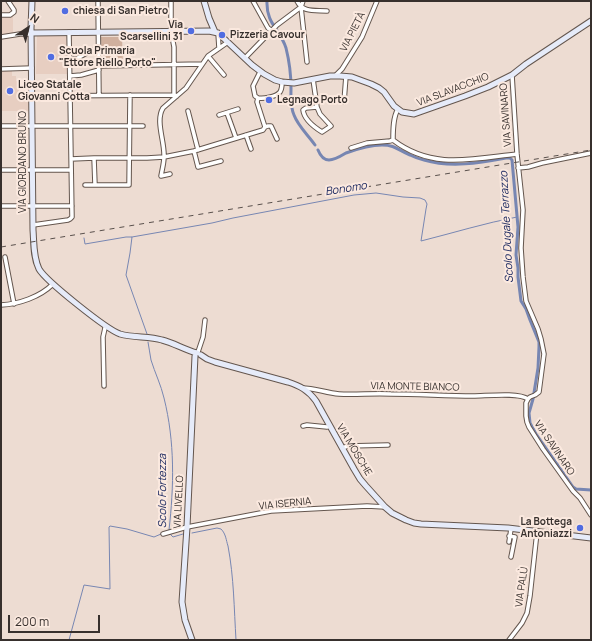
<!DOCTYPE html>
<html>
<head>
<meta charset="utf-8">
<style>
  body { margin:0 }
  #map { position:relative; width:592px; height:641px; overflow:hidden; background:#eddcd2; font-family:Manrope,sans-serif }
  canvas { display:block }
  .frame { position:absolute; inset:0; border:2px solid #37302d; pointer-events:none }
  .north { position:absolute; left:8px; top:8px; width:40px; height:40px; -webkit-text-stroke:3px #fbe9df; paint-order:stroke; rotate:35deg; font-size:11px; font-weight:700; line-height:16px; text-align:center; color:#37302d }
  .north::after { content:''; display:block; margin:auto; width:14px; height:18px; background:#37302d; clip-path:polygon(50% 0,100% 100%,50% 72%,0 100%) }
  .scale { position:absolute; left:8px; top:615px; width:92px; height:18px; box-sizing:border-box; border:2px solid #37302d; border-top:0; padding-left:5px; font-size:12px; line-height:14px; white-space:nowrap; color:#37302d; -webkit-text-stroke:3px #fbe9df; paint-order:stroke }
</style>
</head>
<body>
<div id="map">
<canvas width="592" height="641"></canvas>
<div class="frame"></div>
<div class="north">N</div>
<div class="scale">200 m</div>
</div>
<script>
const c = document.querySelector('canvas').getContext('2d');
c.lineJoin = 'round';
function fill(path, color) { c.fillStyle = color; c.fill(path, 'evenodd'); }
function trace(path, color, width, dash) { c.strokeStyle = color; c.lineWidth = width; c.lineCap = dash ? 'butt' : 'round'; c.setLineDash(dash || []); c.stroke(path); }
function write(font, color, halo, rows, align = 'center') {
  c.font = font + ' Manrope,sans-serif'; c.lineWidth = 4; c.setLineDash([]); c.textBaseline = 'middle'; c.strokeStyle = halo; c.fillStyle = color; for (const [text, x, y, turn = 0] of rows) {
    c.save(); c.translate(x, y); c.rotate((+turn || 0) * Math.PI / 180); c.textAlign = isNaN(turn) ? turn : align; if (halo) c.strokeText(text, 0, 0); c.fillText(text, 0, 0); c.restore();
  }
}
fill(new Path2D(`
  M13,15V34L1,36V16Z
  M37,36H66L67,74H36Z
  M12,70V76H16V81L19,82V94L29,95V111H1V71Z`), '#e7cec1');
fill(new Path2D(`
  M101,37H122L123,64H102Z`), '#d0b09e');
trace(new Path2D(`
  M132,237L212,223L233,218L354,195L376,193L403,197L420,198L425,200L427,204L426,209L421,241C453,233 485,223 517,217
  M84,238L85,244L126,237H132L130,253L126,275L147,334
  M148,342C149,348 150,354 151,360C155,373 161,385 164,398C175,442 174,486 169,530
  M170,533L171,535L173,537L183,534
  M192,533L217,528L221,529C226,534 226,540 228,546C234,578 234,608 236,640
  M69,640L84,585L110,589L109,527L110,526L127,529L154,537L161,534`), '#7786b2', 1);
trace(new Path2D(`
  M267,1C266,24 280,29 286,48C289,60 291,76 291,88C291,97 290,106 294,115C298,126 308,135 315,145
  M318,150C320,155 323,160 329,160C335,160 341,156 346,153C357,149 369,145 382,145C395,145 398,150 410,155C414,157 419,159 424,160C451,168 479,163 506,158H510L512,160L518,227L516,255L518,268V277L521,301L526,309L530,320L539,342V347L538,368L533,399L529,413L530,423L536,434L573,487L576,489L591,490`), '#7786b2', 3);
const street = new Path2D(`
  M98,1L99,95
  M171,1V31L174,47V95
  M253,1L268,28L272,31
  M297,1C303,13 315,10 327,11
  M303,1L301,7L307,62
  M1,15H10L14,12V10L8,1
  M218,33L219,48
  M1,37L20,34H31
  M208,56L224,75
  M70,58L76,59L90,51L99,49
  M245,58L277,25L301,7
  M99,66L202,64
  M1,69L32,68
  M512,75L517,154L523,210L521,248L523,277L526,301L538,329L541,339L544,354L539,392L535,395L530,397L528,399L526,403V416L527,422L529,427L543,449L573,491L580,498L591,515
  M70,76L81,75L99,70
  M335,76L342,69L362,37L377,1
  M313,79L317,107L306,108L303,110C304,119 314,127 322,132L331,126L320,114L317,107
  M32,96L174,95L177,96
  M258,98C263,99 276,97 280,92C282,89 282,86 282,82
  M344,102L346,76
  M398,109C393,117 393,130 393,140C432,170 472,159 517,154
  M188,111L198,150
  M227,113L236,138
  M219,115L238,109
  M1,126H143
  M265,127L268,126H271L277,139
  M246,135L251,149
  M351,148L367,143L390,141L393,140
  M194,151L198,167L221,161
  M94,158L95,185
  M71,159L94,158H147L164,157L194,151L263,130L265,127L257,102L258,98L255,96L253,86L260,72
  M518,168L528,167L542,163L591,153
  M1,170H71
  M170,174L161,176C162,170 164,163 164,157C165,142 155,121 163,108L186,88L208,56L228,42
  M85,185H129L130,95
  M1,206H72
  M33,225L68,220L70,219L72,217L69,32
  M5,257L14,304
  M1,305C19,304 40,297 53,284
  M198,352L203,337L205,320
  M104,386L103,337L105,328
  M302,388C315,388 326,393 339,394C356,395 373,393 391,394C418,394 446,396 473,396C486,396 518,392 528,399
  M303,426L307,425L327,427L330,426
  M342,448L348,446L388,445
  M163,534L187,527L271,511L367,506L385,507
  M509,536L515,537L511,557
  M509,542L511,529
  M509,640L522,623L527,613L530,596L537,532`);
const secondary = new Path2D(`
  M32,1L31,28L33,230C34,242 33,257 39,269C46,281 106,329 120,334C134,338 149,336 162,340C174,343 185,350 197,353
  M204,1L209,18L215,32
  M31,33L209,31L218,33L252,65L264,74L275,80L282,82L294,83L330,76H340L352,77L371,84L379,88L384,92L394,106L402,112L414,114L465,96L488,87L512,75L526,64L591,21
  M201,355L207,359L215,362L288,382C300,386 308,390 316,401L354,469L360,479L366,486L385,507L392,513L406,520L414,523L421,524L508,528L591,538
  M192,640L185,620L182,602L187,527L195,356`);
trace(street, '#64564e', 5.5);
trace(secondary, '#64564e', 7);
trace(street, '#fff', 3.5);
trace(secondary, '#e6ebf9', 5);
trace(new Path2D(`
  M1,247L591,150`), '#584f4b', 1, [5, 5]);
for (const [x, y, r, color] of [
  [65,11,4,"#516de1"],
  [191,31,4,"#516de1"],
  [222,35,4,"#516de1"],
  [51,57,4,"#516de1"],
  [10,91,4,"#516de1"],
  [269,100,4,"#516de1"],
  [580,528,4,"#516de1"]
]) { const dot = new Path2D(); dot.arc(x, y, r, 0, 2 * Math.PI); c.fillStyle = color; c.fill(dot); trace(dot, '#fbe9df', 1.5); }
write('bold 10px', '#37302d', '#fbe9df', [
  ["chiesa di San Pietro",73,11],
  ["Via",183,25,"right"],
  ["Scarsellini 31",183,37,"right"],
  ["Pizzeria Cavour",230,35],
  ["Scuola Primaria",59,51],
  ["\"Ettore Riello Porto\"",59,63],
  ["Liceo Statale",18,85],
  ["Giovanni Cotta",18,97],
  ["Legnago Porto",277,100],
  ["La Bottega",572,522,"right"],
  ["Antoniazzi",572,534,"right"]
], 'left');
write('10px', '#37302d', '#fbe9df', [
  ["VIA PIETÀ",353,32,-63],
  ["VIA SLAVACCHIO",453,90,-21],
  ["VIA SAVINARO",506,115,-94],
  ["VIA GIORDANO BRUNO",23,162,-90],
  ["VIA MONTE BIANCO",415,387,1],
  ["VIA SAVINARO",554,448,56],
  ["VIA MOSCHE",354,450,59],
  ["VIA LIVELLO",179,502,-87],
  ["VIA ISERNIA",285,504,-6],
  ["VIA PALÙ",522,587,-82]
]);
write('italic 11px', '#1d2a61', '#fbe9df', [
  ["Bonomo",346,189,-9],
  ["Scolo Dugale Terrazzo",507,227,-93],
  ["Scolo Fortezza",163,491,-90]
]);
</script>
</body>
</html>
